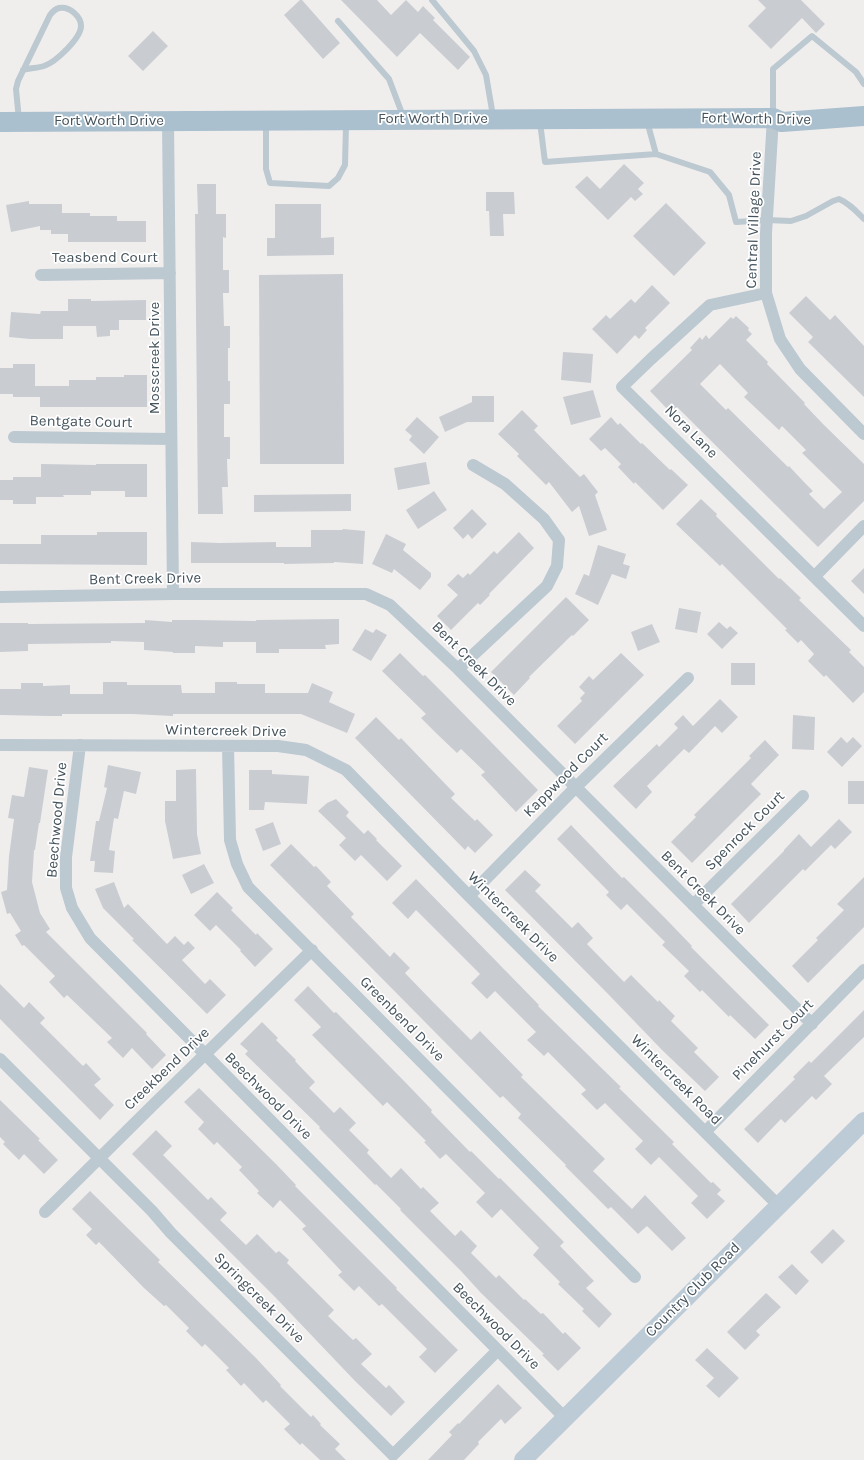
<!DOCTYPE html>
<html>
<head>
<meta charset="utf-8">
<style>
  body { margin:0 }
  canvas { display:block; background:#f0eded }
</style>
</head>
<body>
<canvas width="864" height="1460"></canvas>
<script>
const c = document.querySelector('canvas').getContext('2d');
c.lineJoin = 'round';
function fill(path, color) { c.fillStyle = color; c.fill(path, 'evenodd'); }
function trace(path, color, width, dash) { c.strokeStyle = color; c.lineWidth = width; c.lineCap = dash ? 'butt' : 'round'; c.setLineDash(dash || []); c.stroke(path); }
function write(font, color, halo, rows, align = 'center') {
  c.font = font + ' Karla,sans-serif'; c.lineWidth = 3.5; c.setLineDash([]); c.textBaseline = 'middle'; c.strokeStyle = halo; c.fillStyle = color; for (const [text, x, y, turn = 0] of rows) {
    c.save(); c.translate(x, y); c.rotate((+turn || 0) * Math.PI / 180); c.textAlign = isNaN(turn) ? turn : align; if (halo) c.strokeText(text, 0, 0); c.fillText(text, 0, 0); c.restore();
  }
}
fill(new Path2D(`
  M300,0H302L340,43L323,59L284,15Z
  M341,0H377L391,15L406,0L418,12L423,6L435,18L433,20L470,57L458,70L420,33L397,57Z
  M758,0H801L825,24L816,33L802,18L771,49L748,26L766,8Z
  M153,31L168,46L143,71L128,56Z
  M624,164L644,183L638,189L643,194L635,201L631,197L608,220L575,187L587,176L600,189Z
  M197,184H216V214H226V238L223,237V270H229V293H223L224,326H230V348H228V381H230V404H224V437H230V459H227L228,487H222L223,514H198L195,214H198Z
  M486,192H514L515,214H503L504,236H490L489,211H486Z
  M29,201V204H62V213H90V216H117V221H146V242H68V234H51V230H40V226L11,232L6,205Z
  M666,203L706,243L674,276L633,236Z
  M275,204H321V238L334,237V255L267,256V238H275Z
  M343,274L344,464H260L259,275Z
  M652,285L670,303L645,328L647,330L639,339L635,335L617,354L592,329L606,315L610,319L631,299L635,303Z
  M806,296L830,320L835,315L864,346V397L808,342L813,337L789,313Z
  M68,299H91V301L146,300V320H119V330H110V336L97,337L96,326H63V339H30L9,337L11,312L40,314L41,311H68Z
  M736,316L749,328L748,330L752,334L746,340L768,362L767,364L805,403L804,404L823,424L864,464V501L818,547L677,407L671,413L650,391L692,350L690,348L700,337L702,340L706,335L709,339L731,317L733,319ZM720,364L748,393L744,397L779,430L782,426L806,450L802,453L842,492L824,509L809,494L813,491L804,482L789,466L788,467L728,408L726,410L700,384Z
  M563,352L593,354L591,383L561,380Z
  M13,364H35V386H69V380H96V377H124V375H147V407H40V397H13V394H0V368H13Z
  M593,390L601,417L571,425L563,397Z
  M472,396H494V422H467L445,432L439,417L472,402Z
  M522,410L538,426L534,430L580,477L584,474L598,492L595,495L607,530L589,536L579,506L572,512L549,482L546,485L517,456L519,454L498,434Z
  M417,417L439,437L424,454L409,440L412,436L405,430Z
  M611,417L618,425L620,423L641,444L642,443L670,470L671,469L688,485L663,510L635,482L634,484L618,467L621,464L605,448L601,451L589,439Z
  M426,462L430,484L398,490L394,468Z
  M41,464L96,465V464H147V497H125V491H91V495H63L64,497H36V504H13V500H0V480H13V477H41Z
  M434,491L447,510L418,529L406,510Z
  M351,494V511L254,512V495Z
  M701,499L717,514L716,516L779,579L780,578L801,598L799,600L851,650L849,652L864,667V692L853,703L826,675L824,677L808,661L814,654L801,640L798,643L785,630L787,629L722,564L720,566L676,524Z
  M472,509L487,524L472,539L468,534L463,539L453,528Z
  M343,529L365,531L363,564L334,562V563L284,564V563H191V542L220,543L276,542V547H311V530H342Z
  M97,532H147V565L0,564V544H41V535H97Z
  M519,532L534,548L489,594L490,595L480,605L478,603L451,630L437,616L458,595L447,585L458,574L463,578L468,573L470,575L494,551L497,554Z
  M386,534L406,544L403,550L431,573V577L420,590L394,569L392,573L372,564Z
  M598,545L626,554L623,564L630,566L626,579L612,574L598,605L575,594L584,574L589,576Z
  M864,568V594L851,581Z
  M566,597L589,620L573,636L572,635L529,677L530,678L514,695L491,672Z
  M679,608L701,612L697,633L675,629Z
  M339,619V644L325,645L326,649H279V653H256V642H223V647L195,646V653H173V652L144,650V642L111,641V643L28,644V651L0,652V623H28V624L145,623V620L172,622V620H195L256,621V620Z
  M719,622L727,629L730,626L738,633L722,649L707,634Z
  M652,624L660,642L638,651L631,632Z
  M365,629L373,633L376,629L387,635L371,661L352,650Z
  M400,653L423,676L425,675L445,695L538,790L516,812L481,775L485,772L461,749L457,753L437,734L421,718L426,714L382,671Z
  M621,653L644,675L575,744L557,726L582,701L580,698L585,693L579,687L589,676L593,680Z
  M731,663H755V685H731Z
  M103,682H127V685H181L182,693H215V682H237V684H265V693H308L312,683L333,692L329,702L355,714L347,733L301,714H173V716L132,714H62V716H49L0,715V689H21V683H43V686L70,685V694H103Z
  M720,699L738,717L722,733L715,726L689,753L684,749L647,786L652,792L636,809L613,786L657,744L659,747L678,728L674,724L683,715L693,726Z
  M793,715L815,717L814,750L792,749Z
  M376,717L399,740L401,738L455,794L451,798L475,821L477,819L493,835L475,853L468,846L465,850L355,738Z
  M841,737L847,743L853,737L862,746L842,767L827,752Z
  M765,740L779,755L751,784L761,794L692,863L671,842L696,817L694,815L751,758L749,756Z
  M108,765L141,772L136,794L124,791L118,819L114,818L109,850L115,851L113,873L94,872L95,861H90L96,821H99L107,788L104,787Z
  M29,767L48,770L40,823H39L35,850H34L32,882L40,913L50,929L46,932L147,1033L146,1034L166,1055L152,1069L132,1048L123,1058L107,1042L112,1038L67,995L64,998L49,982L55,976L24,945L22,946L15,935L21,931L10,913L7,914L1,892L7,890L9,856L14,819L8,818L12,795L24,797Z
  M196,769L197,834L201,854L173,859L165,821V801H176V770Z
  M249,770H272V774L309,776L307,804L265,802L264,810H249Z
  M848,781H864V804H848Z
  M336,799L349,812L346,816L364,834L368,830L377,839L376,840L402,866L387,881L361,855L355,861L339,845L346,838L318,811L327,803Z
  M839,819L852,832L835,849L831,845L805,871L803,869L749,923L731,904L784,851V850L799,834L811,847Z
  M273,822L281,844L263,851L255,829Z
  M571,825L622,878L624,877L666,919L692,946L691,947L769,1025L755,1039L730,1015L729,1017L702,990L700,992L684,976L689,971L662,945L665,942L627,904L621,910L606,895L609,892L557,839Z
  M291,844L314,867L316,866L331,882L327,886L354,914L351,917L390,957L394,952L410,968L405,973L433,1002L471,1040L480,1031L523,1075L521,1077L605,1159L593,1171L632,1209L645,1195L686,1238L672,1251L647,1226L638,1234L611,1207L608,1209L565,1166L566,1165L518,1118L521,1114L503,1096L500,1098L270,865Z
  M204,864L214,883L191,894L182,875Z
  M525,870L541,885L535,891L572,928L578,922L593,938L587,944L624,982L631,975L658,1002L659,1000L675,1016L671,1021L698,1048L694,1052L719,1077L705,1091L662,1050L610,996L505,890Z
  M864,877V927L808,983L792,966L818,940L816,938L844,910L837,904Z
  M416,879L539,1005L538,1006L621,1087L619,1088L674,1142L672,1144L711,1183L713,1182L721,1190L717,1194L725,1201L707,1219L691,1203L698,1196L659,1157L651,1165L635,1149L643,1141L605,1103L597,1110L581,1094L586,1090L548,1052L544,1056L527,1040L536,1032L495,991L487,999L471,983L480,974L416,910L408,919L392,903Z
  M114,882L124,908L128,904L167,944L175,936L184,945L188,941L195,948L182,960L205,984L210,979L226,995L207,1014L132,940L134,939L103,908L95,889Z
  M217,892L233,908L231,910L256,935L257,933L273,949L255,967L240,951L241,950L216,925L210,931L194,915Z
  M0,984L24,1008L29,1002L45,1018L40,1023L83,1066L86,1063L101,1079L94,1085L114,1105L100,1120L0,1019Z
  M308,986L334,1013L336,1012L406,1083L432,1110L431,1112L470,1152L471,1151L499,1179L500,1178L564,1242L560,1246L594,1281L586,1288L612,1314L599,1328L582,1311L584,1309L558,1284L560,1282L533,1255L539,1248L501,1209L492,1218L476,1202L485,1193L446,1154L440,1159L424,1142L426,1141L387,1102L383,1106L312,1035L321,1027L294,1000Z
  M864,1010V1037L824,1076L832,1084L816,1100L812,1096L785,1123L781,1119L758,1143L744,1129L795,1079L793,1077L809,1061L811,1063Z
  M262,1022L278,1038L276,1040L296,1060L295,1061L315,1082L309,1088L334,1113L340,1107L356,1123L349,1130L369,1150L367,1153L391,1178L401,1168L421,1189L423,1187L439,1203L430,1211L455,1236L461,1230L477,1246L471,1253L496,1278L499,1275L524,1300L525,1299L541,1314L543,1313L563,1334L565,1332L581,1348L558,1371L542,1355L544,1354L481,1293L461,1271L400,1210L401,1209L376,1184L375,1185L319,1128L320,1127L245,1054L248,1051L240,1044Z
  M199,1088L276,1164L296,1185L295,1186L397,1288L396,1289L458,1350L435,1373L419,1357L427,1349L382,1304L379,1306L359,1286L354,1291L338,1275L342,1272L302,1229L306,1226L280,1200L273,1208L257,1193L259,1191L239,1170L242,1167L217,1142L214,1145L198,1129L204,1122L184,1102Z
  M0,1100L40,1139L38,1140L58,1160L44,1174L24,1154L19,1160L3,1144L5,1142L0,1137Z
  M156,1130L172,1146L163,1155L208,1200L211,1197L227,1213L220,1220L246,1245L257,1234L276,1253L279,1251L289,1260L287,1263L334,1310L328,1316L353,1340L356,1338L372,1354L361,1364L386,1388L389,1385L405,1402L391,1416L355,1381L275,1297L132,1154Z
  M90,1191L160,1260L158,1262L256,1358L281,1385L280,1386L311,1417L313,1415L321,1424L320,1425L340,1444L335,1449L346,1460H320L302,1443L300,1445L284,1429L290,1424L266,1400L263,1403L244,1383L241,1386L226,1370L229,1368L205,1344L202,1347L186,1331L189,1328L166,1305L164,1306L144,1288L99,1242L96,1245L86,1235L92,1229L72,1209Z
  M833,1229L845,1241L822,1264L810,1252Z
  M792,1264L809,1281L796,1295L778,1277Z
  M766,1293L781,1307L756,1331L760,1335L745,1350L727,1332Z
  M707,1348L739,1378L719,1398L706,1386L714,1378L695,1360Z
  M498,1384L522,1408L505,1424L501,1419L478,1442L479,1444L464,1460H428L452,1435L449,1432L458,1423L459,1424Z`), '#c9cdd2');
trace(new Path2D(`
  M432,0L474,51L486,75L493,116
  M338,21L389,79L403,116
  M773,116V69L812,36L856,72L864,84
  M19,120L16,89L18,81L50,15C53,11 55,9 59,8C69,6 81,16 81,26C81,38 56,62 44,66C38,68 30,68 23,70
  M540,122L545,162L656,154L647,121
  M266,124V169L270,183L329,186L338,178L345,165L346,124
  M656,154L710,172L729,195L736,222L767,220L791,221L806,216L833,201L839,199C849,203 856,211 864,219`), '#bcc9d1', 6);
trace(new Path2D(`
  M773,118L766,233V293L780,339L800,369L864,434
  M168,121L173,594
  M41,275L170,273
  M766,293L710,305L651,359L622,387L864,626
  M14,437L171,439
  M815,576L864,526
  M0,597L173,594H366L390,605L458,669L812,1024
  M458,669L547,586L557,566L559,540L544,519L505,484L473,465
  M0,745L278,746L306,750L346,770L469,896L778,1205
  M80,745L66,857V888L72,908L90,938L565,1418
  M228,746L230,840L237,864L248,887L635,1277
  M469,896L576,787L688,678
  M693,905L803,796
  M0,1059L152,1211L171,1233L393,1455L497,1351
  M705,1132L864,970
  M45,1212L151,1107L312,950`), '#bcc9d1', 12);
trace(new Path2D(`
  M523,1460L864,1121`), '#bccbd6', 18);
trace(new Path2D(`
  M0,122L773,118L782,122L864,116`), '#aac0ce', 20);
write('15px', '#44535c', '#fff', [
  ["Fort Worth Drive",433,119],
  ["Fort Worth Drive",756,119,1],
  ["Fort Worth Drive",109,121],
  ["Central Village Drive",754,220,-88],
  ["Teasbend Court",105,258],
  ["Mosscreek Drive",155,358,-90],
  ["Bentgate Court",81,422,1],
  ["Nora Lane",691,432,45],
  ["Bent Creek Drive",145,579,-1],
  ["Bent Creek Drive",474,664,45],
  ["Wintercreek Drive",226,731,1],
  ["Kappwood Court",566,775,-45],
  ["Beechwood Drive",57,820,-85],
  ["Spenrock Court",745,831,-45],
  ["Bent Creek Drive",703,893,45],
  ["Wintercreek Drive",513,917,45],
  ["Greenbend Drive",402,1019,45],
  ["Pinehurst Court",773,1040,-45],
  ["Creekbend Drive",167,1069,-44],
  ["Wintercreek Road",676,1080,45],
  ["Beechwood Drive",268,1096,45],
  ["Country Club Road",693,1290,-45],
  ["Springcreek Drive",259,1298,45],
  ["Beechwood Drive",496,1326,45]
]);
</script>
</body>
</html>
